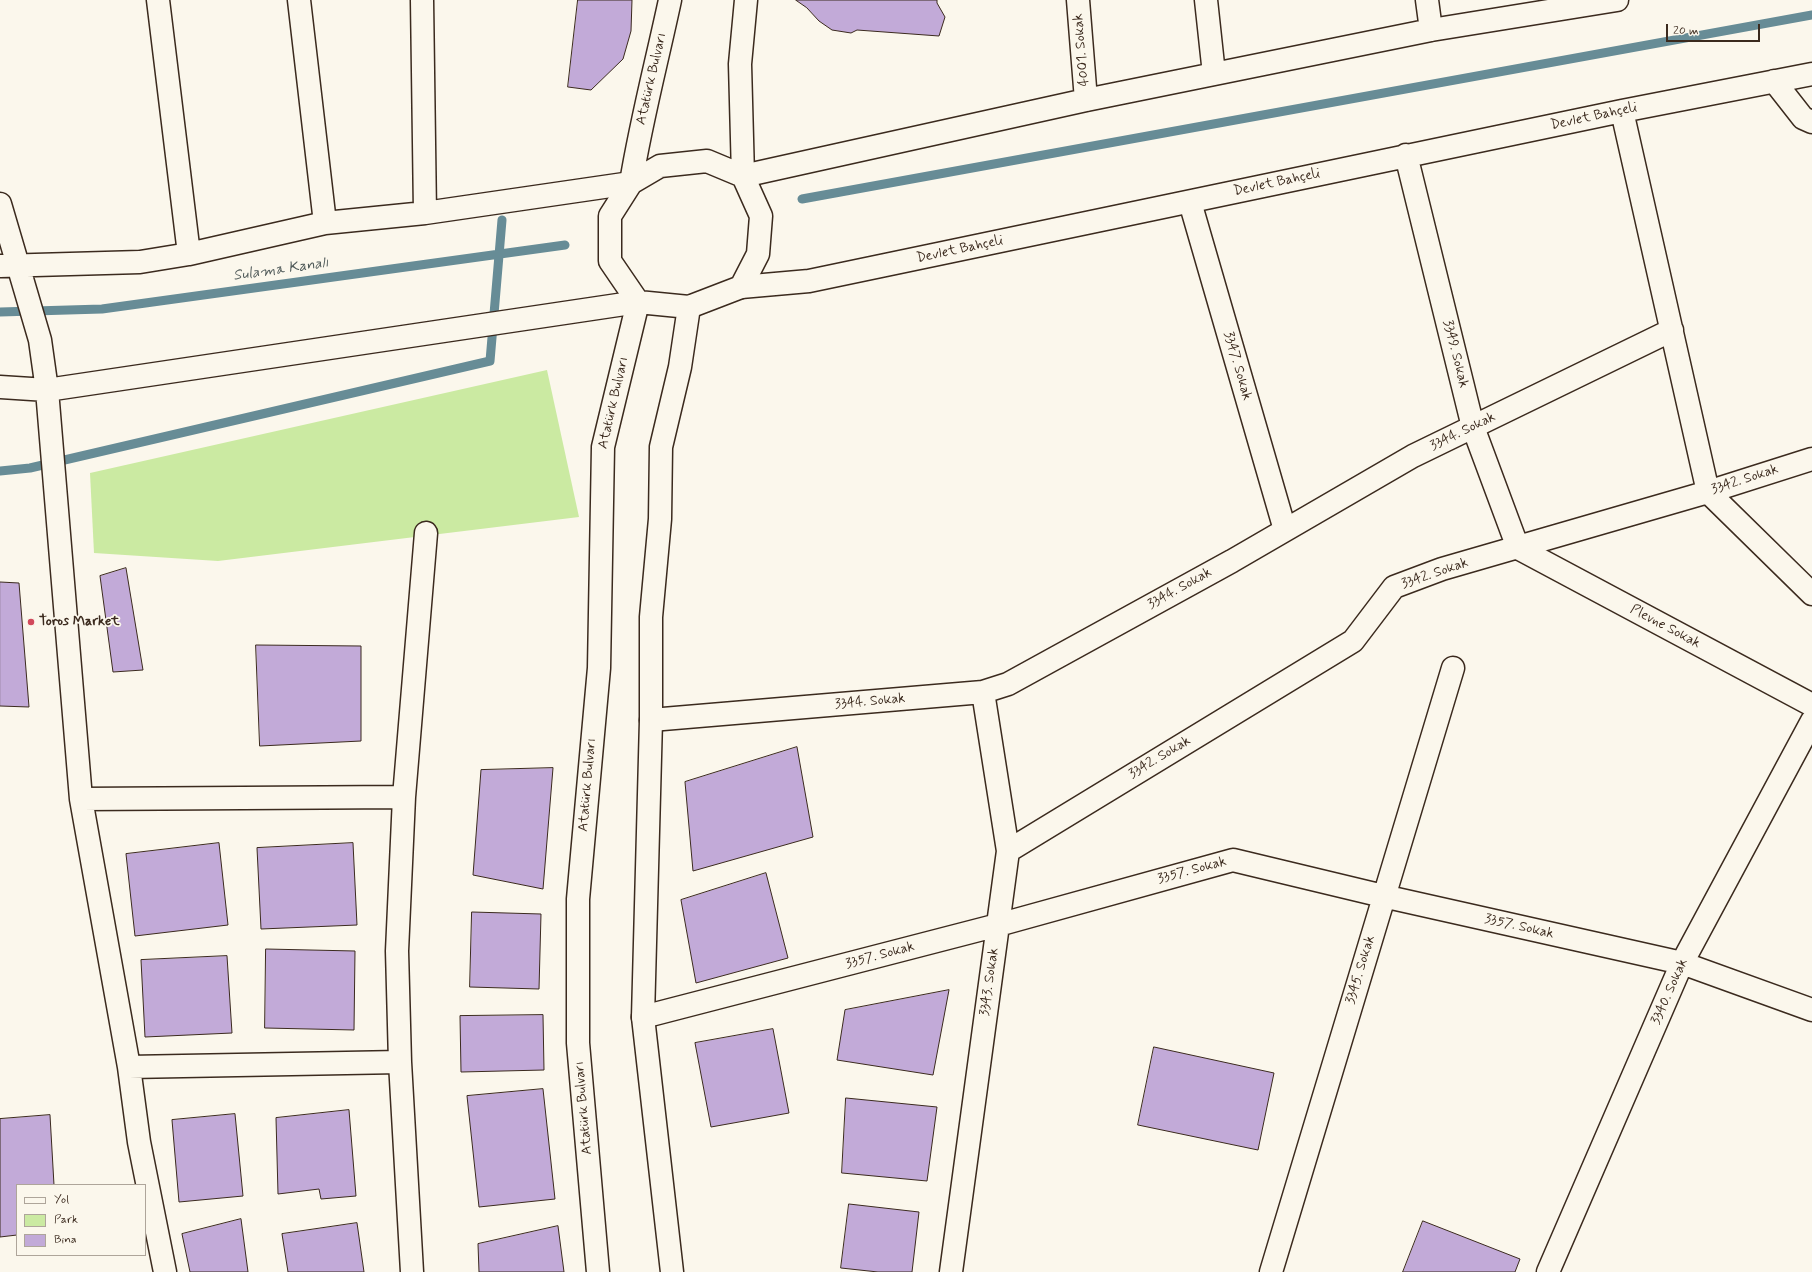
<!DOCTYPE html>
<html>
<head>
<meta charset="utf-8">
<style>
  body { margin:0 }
  #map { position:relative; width:1812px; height:1272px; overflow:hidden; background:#fbf7ec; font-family:Mynerve,sans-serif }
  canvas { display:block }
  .legend { position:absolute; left:16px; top:1184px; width:130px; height:72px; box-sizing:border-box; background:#fbf7ec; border:1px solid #aea59a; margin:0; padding:5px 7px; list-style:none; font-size:12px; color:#3b2a1e }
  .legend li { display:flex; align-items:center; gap:8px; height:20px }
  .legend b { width:20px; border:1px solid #aea59a }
  .scale { position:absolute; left:1666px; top:24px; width:94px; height:18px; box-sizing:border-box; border:2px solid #3b2a1e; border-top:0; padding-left:5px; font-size:12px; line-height:14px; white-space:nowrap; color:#3b2a1e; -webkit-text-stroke:3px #fbf7ec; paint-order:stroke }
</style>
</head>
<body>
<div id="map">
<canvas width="1812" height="1272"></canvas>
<ul class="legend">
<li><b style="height:5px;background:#fbf7ec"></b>Yol</li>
<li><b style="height:11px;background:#cbeaa2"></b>Park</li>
<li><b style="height:11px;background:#c2aad8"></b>Bina</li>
</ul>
<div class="scale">20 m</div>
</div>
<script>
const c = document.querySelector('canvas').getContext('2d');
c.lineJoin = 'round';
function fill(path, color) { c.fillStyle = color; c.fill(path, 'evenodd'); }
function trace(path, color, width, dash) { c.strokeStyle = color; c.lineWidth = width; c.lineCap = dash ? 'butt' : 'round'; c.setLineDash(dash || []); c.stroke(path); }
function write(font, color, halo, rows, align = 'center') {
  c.font = font + ' Mynerve,sans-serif'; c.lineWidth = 3.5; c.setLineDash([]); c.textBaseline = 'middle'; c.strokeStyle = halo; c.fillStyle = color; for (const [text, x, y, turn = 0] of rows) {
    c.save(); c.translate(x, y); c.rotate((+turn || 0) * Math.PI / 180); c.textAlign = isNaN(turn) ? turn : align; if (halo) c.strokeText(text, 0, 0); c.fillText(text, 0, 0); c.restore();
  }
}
fill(new Path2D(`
  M547,370L579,517L218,561L94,553L90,473Z`), '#cbeaa2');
trace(new Path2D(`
  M802,199L1812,15
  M0,312L102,309L565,245
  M0,471L30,468L490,361L502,220`), '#678c96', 9);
const building = new Path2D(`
  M578,0H632L631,31L623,59L591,90L568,87Z
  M796,0H937V3L945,17L939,36L857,30L851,33L832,30L819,21L807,8Z
  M126,568L143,670L113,672L100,576Z
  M0,582L19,583L29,707L0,706Z
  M256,645L361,646V741L260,746Z
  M797,747L813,837L693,871L685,782Z
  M553,768L543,889L473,875L481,770Z
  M219,843L228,925L135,936L126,854Z
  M353,843L357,925L261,929L257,848Z
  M766,873L788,958L696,983L681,900Z
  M472,912L541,914L539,989L470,987Z
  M266,949L355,951L354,1030L265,1028Z
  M227,956L232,1033L145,1037L141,960Z
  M949,990L933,1075L837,1060L845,1010Z
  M543,1015L544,1070L461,1072L460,1016Z
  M773,1029L789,1113L711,1127L695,1043Z
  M1154,1047L1274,1073L1258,1150L1138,1125Z
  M543,1089L555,1199L479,1207L467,1096Z
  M846,1098L937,1107L927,1181L842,1173Z
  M349,1110L356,1196L321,1199L319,1189L278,1194L276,1118Z
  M235,1114L243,1196L179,1202L172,1120Z
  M50,1115L54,1185H17V1235L0,1237V1119Z
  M849,1204L919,1212L912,1272H878L841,1268Z
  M241,1219L248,1272H190L182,1234Z
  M1423,1221L1520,1259L1515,1272H1403Z
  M357,1223L364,1272H288L282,1234Z
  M558,1226L564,1272H479L478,1244Z`);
fill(building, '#c2aad8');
trace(building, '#3b2a1e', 1);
const minor = new Path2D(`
  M158,0L189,254
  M299,0L325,223
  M422,0L425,213
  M1078,0L1086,100
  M1206,0L1214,74
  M1427,0L1431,30
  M1774,81L1803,118L1812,122
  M1622,111L1708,492L1812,594
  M1406,155L1473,427L1518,548L1812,705
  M743,176L1086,100L1431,30L1617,0
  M1190,202L1285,530
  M0,204L40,340L47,390L81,799L129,1067L139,1142L165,1272
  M0,266L140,262L189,254L325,223L425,213L631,183
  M741,287L809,281L1622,111L1812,74
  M0,387L47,390L638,302
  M651,720L983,692L1008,684L1232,561L1413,456L1672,330
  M81,799L404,797
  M1008,851L1353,641L1394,587L1442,569L1708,492L1812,459
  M643,1017L998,925L1233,860L1383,896L1682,963L1812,1010
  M129,1067L400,1062
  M412,1272L400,1062L397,951L404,797L426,533
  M951,1272L1008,851L983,692
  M1271,1272L1453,668
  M1548,1272L1682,963L1812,721`);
const major = new Path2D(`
  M707,161L743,176L761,216L758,254L741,287L689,307L638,302L610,261V216L631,183L660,166Z
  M743,176L740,64L746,0
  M631,183C641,121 657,61 670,0
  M598,1272L578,1043V899L599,668L603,447L638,302
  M672,1272L643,1017L651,720V617L660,519L661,447L680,367L689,307`);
trace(minor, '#3b2a1e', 25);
trace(major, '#3b2a1e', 25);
trace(minor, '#fbf7ec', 22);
trace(major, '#fbf7ec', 22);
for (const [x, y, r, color] of [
  [31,622,4,"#d1495b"]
]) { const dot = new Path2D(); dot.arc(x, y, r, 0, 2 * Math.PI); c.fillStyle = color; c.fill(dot); trace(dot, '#fbf7ec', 1.5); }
write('14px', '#3b2a1e', '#fbf7ec', [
  ["4001. Sokak",1082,50,-95],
  ["Atatürk Bulvarı",652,79,-77],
  ["Devlet Bahçeli",1594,117,-12],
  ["Devlet Bahçeli",1277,183,-12],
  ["Devlet Bahçeli",960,250,-12],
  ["3349. Sokak",1455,354,76],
  ["3347. Sokak",1237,366,74],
  ["Atatürk Bulvarı",614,403,-77],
  ["3344. Sokak",1463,432,-26],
  ["3342. Sokak",1745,480,-18],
  ["3342. Sokak",1435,574,-19],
  ["3344. Sokak",1180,589,-29],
  ["Plevne Sokak",1665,627,28],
  ["3344. Sokak",870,702,-5],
  ["3342. Sokak",1160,758,-31],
  ["Atatürk Bulvarı",588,785,-85],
  ["3357. Sokak",1192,871,-15],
  ["3357. Sokak",1519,927,13],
  ["3357. Sokak",880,956,-15],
  ["3345. Sokak",1361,970,-73],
  ["3343. Sokak",990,982,-82],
  ["3340. Sokak",1670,992,-66],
  ["Atatürk Bulvarı",584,1108,-95]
]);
write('bold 14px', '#3b2a1e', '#fbf7ec', [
  ["Toros Market",39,622]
], 'left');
write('italic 15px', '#515b5a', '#fbf7ec', [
  ["Sulama Kanalı",281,270,-8]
]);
</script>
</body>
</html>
